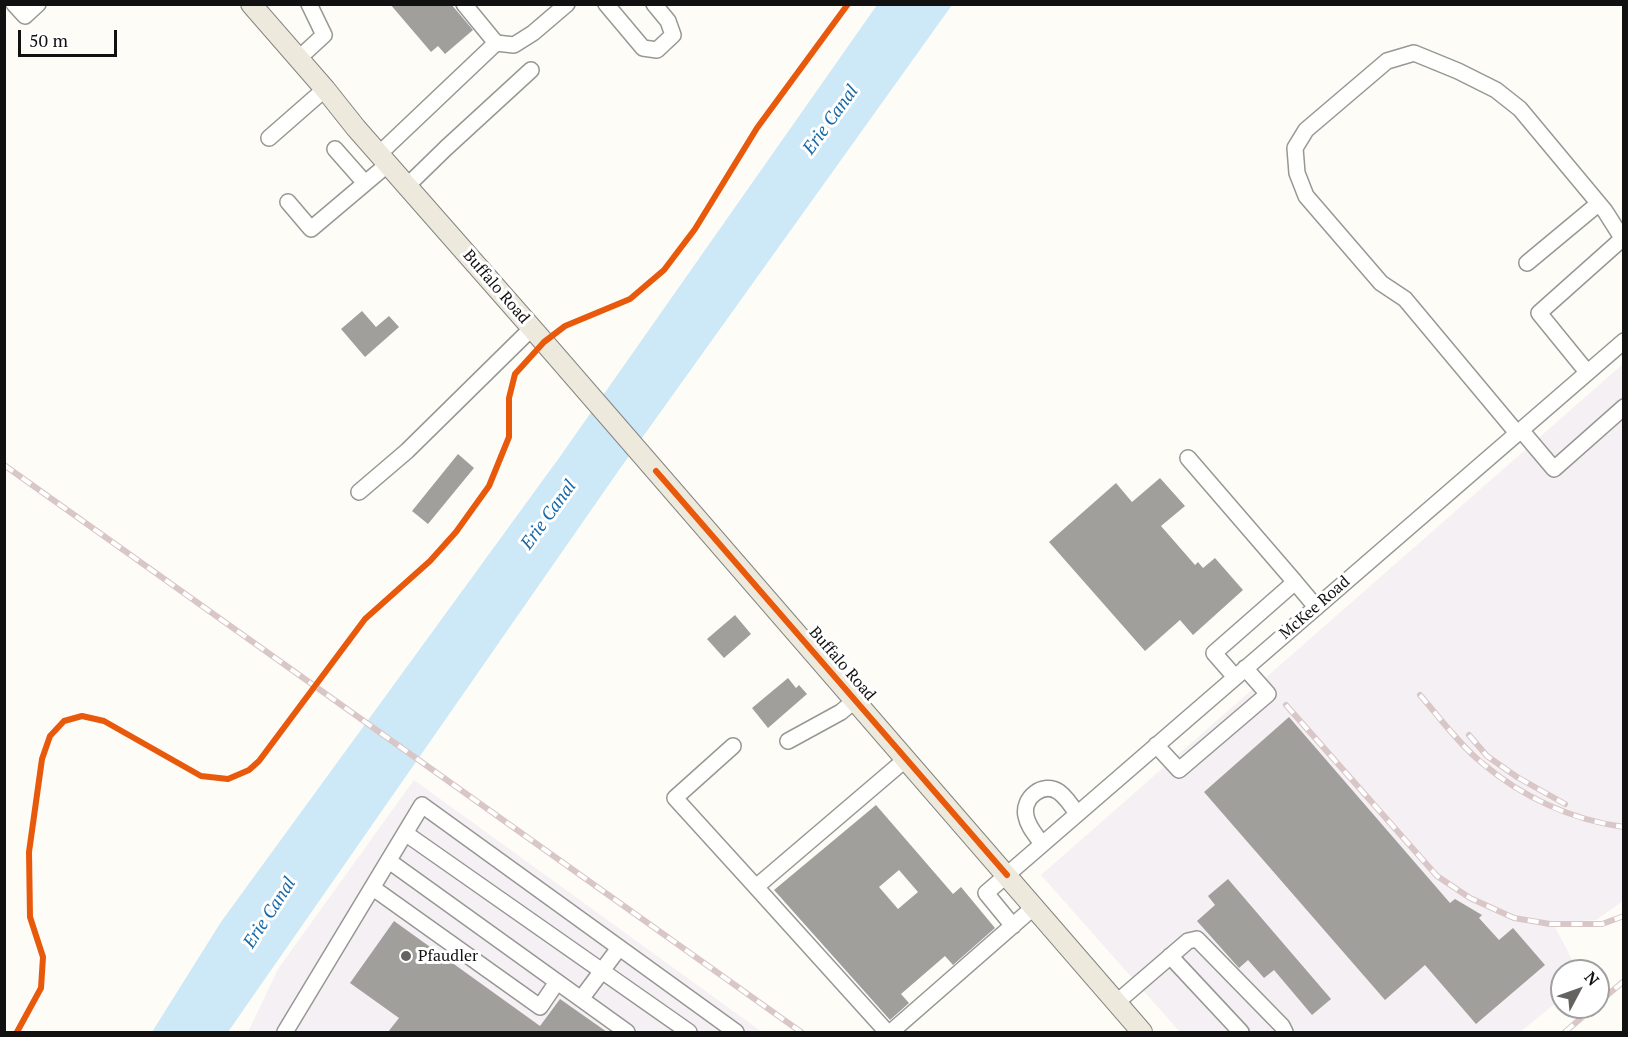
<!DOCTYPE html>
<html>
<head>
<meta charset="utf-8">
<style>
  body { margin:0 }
  #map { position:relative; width:1628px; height:1037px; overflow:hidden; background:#fdfcf7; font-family:"PT Serif",serif }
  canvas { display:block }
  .frame { position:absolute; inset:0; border:6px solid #111; pointer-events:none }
  .north { position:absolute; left:1550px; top:959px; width:60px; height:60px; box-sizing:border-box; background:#fff; border:2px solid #a0a0a0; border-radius:50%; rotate:49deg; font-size:16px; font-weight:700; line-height:24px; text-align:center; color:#111 }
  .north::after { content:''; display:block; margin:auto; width:21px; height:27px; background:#646362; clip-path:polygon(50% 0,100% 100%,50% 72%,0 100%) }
  .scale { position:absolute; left:18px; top:30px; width:99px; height:27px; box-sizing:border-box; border:3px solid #111; border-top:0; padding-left:8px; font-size:18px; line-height:21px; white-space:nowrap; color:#111; -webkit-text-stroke:4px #fff; paint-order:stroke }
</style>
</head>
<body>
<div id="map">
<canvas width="1628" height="1037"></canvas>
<div class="frame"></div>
<div class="north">N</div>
<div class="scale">50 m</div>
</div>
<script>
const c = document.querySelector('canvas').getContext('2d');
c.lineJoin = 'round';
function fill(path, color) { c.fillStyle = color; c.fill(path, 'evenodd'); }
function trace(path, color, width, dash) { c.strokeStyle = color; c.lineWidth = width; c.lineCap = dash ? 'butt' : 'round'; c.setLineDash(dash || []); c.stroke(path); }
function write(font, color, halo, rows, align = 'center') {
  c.font = font + ' "PT Serif",serif'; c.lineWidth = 6; c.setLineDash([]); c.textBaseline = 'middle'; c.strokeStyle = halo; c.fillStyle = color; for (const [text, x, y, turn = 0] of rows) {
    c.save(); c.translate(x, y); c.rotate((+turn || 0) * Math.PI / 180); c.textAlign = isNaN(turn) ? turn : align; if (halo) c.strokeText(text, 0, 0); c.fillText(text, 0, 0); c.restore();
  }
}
fill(new Path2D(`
  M1623,364V901L1596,920L1553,923L1578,971H1562V998L1520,1032H1180L1041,875Z
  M414,780L762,1032H248L278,969Z`), '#f5f0f3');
fill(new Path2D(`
  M877,5H952L619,470L228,1032H152L221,922L559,458Z`), '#cde8f7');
fill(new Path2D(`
  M390,4H451L473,30L445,54L438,46L431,52Z
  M362,311L376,327L389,316L399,327L365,357L341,329Z
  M458,454L474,468L428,524L412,511Z
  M1160,478L1185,506L1161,526L1195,565L1198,562L1203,568L1215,558L1243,590L1193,635L1180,620L1145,651L1049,542L1116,483L1132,502Z
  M735,615L751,634L724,658L707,639Z
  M788,678L796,688L799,685L807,694L768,728L752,708Z
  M1289,717L1450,903L1455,899L1482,915L1479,918L1499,940L1513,928L1545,965L1476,1024L1425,965L1385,1000L1204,792Z
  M876,805L953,894L961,887L995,928L953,965L945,956L901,994L909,1003L890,1020L774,890ZM899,870L918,892L898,909L879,887Z
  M1228,879L1331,999L1312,1015L1274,970L1264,978L1248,960L1239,968L1197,921L1215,905L1208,896Z
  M394,921L540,1026L560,999L607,1032H388L399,1018L350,983Z`), '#a19f9c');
const minor = new Path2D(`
  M14,4L25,16L38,4
  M606,4L643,48L657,50L673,35L668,21L654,4
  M496,43L514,45L533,33L567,4
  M298,59L324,35L309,4
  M269,138L325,89
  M335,149L365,183
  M379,154L496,43L464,4
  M407,186L446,148L531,70
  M288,202L311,229L388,164
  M1527,263L1598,204
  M1587,372L1539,313L1622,239
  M1521,430L1554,469L1624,407
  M1517,433L1405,299L1381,283L1306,196L1297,173L1295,148L1306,130L1387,61L1414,53L1458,71L1496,90L1520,109L1605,211L1624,241
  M1188,458L1295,582
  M359,492L407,451L532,328
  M1235,677L1214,653L1295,582L1316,607
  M788,741L841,712L855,700
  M1156,745L1179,770L1268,694L1245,668
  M733,746L675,798L756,887
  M405,833L689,1032
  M1042,844C1036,835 1028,827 1026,816C1022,798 1043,781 1059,792C1067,798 1072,806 1077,814
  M389,861L627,1032
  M373,888L540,1007L557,982
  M1013,926L986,893L1624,341
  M1170,956L1241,1032
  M581,999L619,948
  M1116,1003L1188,941L1197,939L1282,1026L1285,1032
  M285,1032L422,805L736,1032
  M887,1032L756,887L906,759
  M891,1032L1034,907`);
const major = new Path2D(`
  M251,4L325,89L356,128L544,342L1142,1032`);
trace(minor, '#979795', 18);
trace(major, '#858482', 22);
trace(minor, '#fffffe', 15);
trace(major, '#ede9dc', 20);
const rail = new Path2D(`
  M4,465L801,1032
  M1420,695C1440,718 1459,744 1482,763C1522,797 1572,820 1624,827
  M1286,705L1437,876L1470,898L1514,918L1550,924H1602L1624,916
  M1469,735L1487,756L1517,777L1565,804
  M1598,1003L1624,981
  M1565,1032L1594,1007`);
trace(rail, '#d9c6c7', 6);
trace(rail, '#fff', 4, [11]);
trace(new Path2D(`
  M656,471L1007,875
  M17,1032L41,988L43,957L30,917L29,852L42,759L50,736L64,721L82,716L104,721L201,776L228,779L249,770L259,761L365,619L430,561L456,532L489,486L509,437V398L515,374L544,342L565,326L630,299L664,270L695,229L757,128L848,4`), '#e8590c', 6);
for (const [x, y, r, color] of [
  [406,956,6,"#646362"]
]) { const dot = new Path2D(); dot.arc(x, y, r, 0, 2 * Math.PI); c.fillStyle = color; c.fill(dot); trace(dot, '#fff', 2); }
write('16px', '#111', '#fff', [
  ["Buffalo Road",496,287,49],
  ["McKee Road",1315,608,-41],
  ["Buffalo Road",842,664,49]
]);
write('16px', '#111', '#fff', [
  ["Pfaudler",418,956]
], 'left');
write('italic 18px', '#1768a6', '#fff', [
  ["Erie Canal",831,120,-54],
  ["Erie Canal",549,515,-54],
  ["Erie Canal",270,913,-57]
]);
</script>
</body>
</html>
